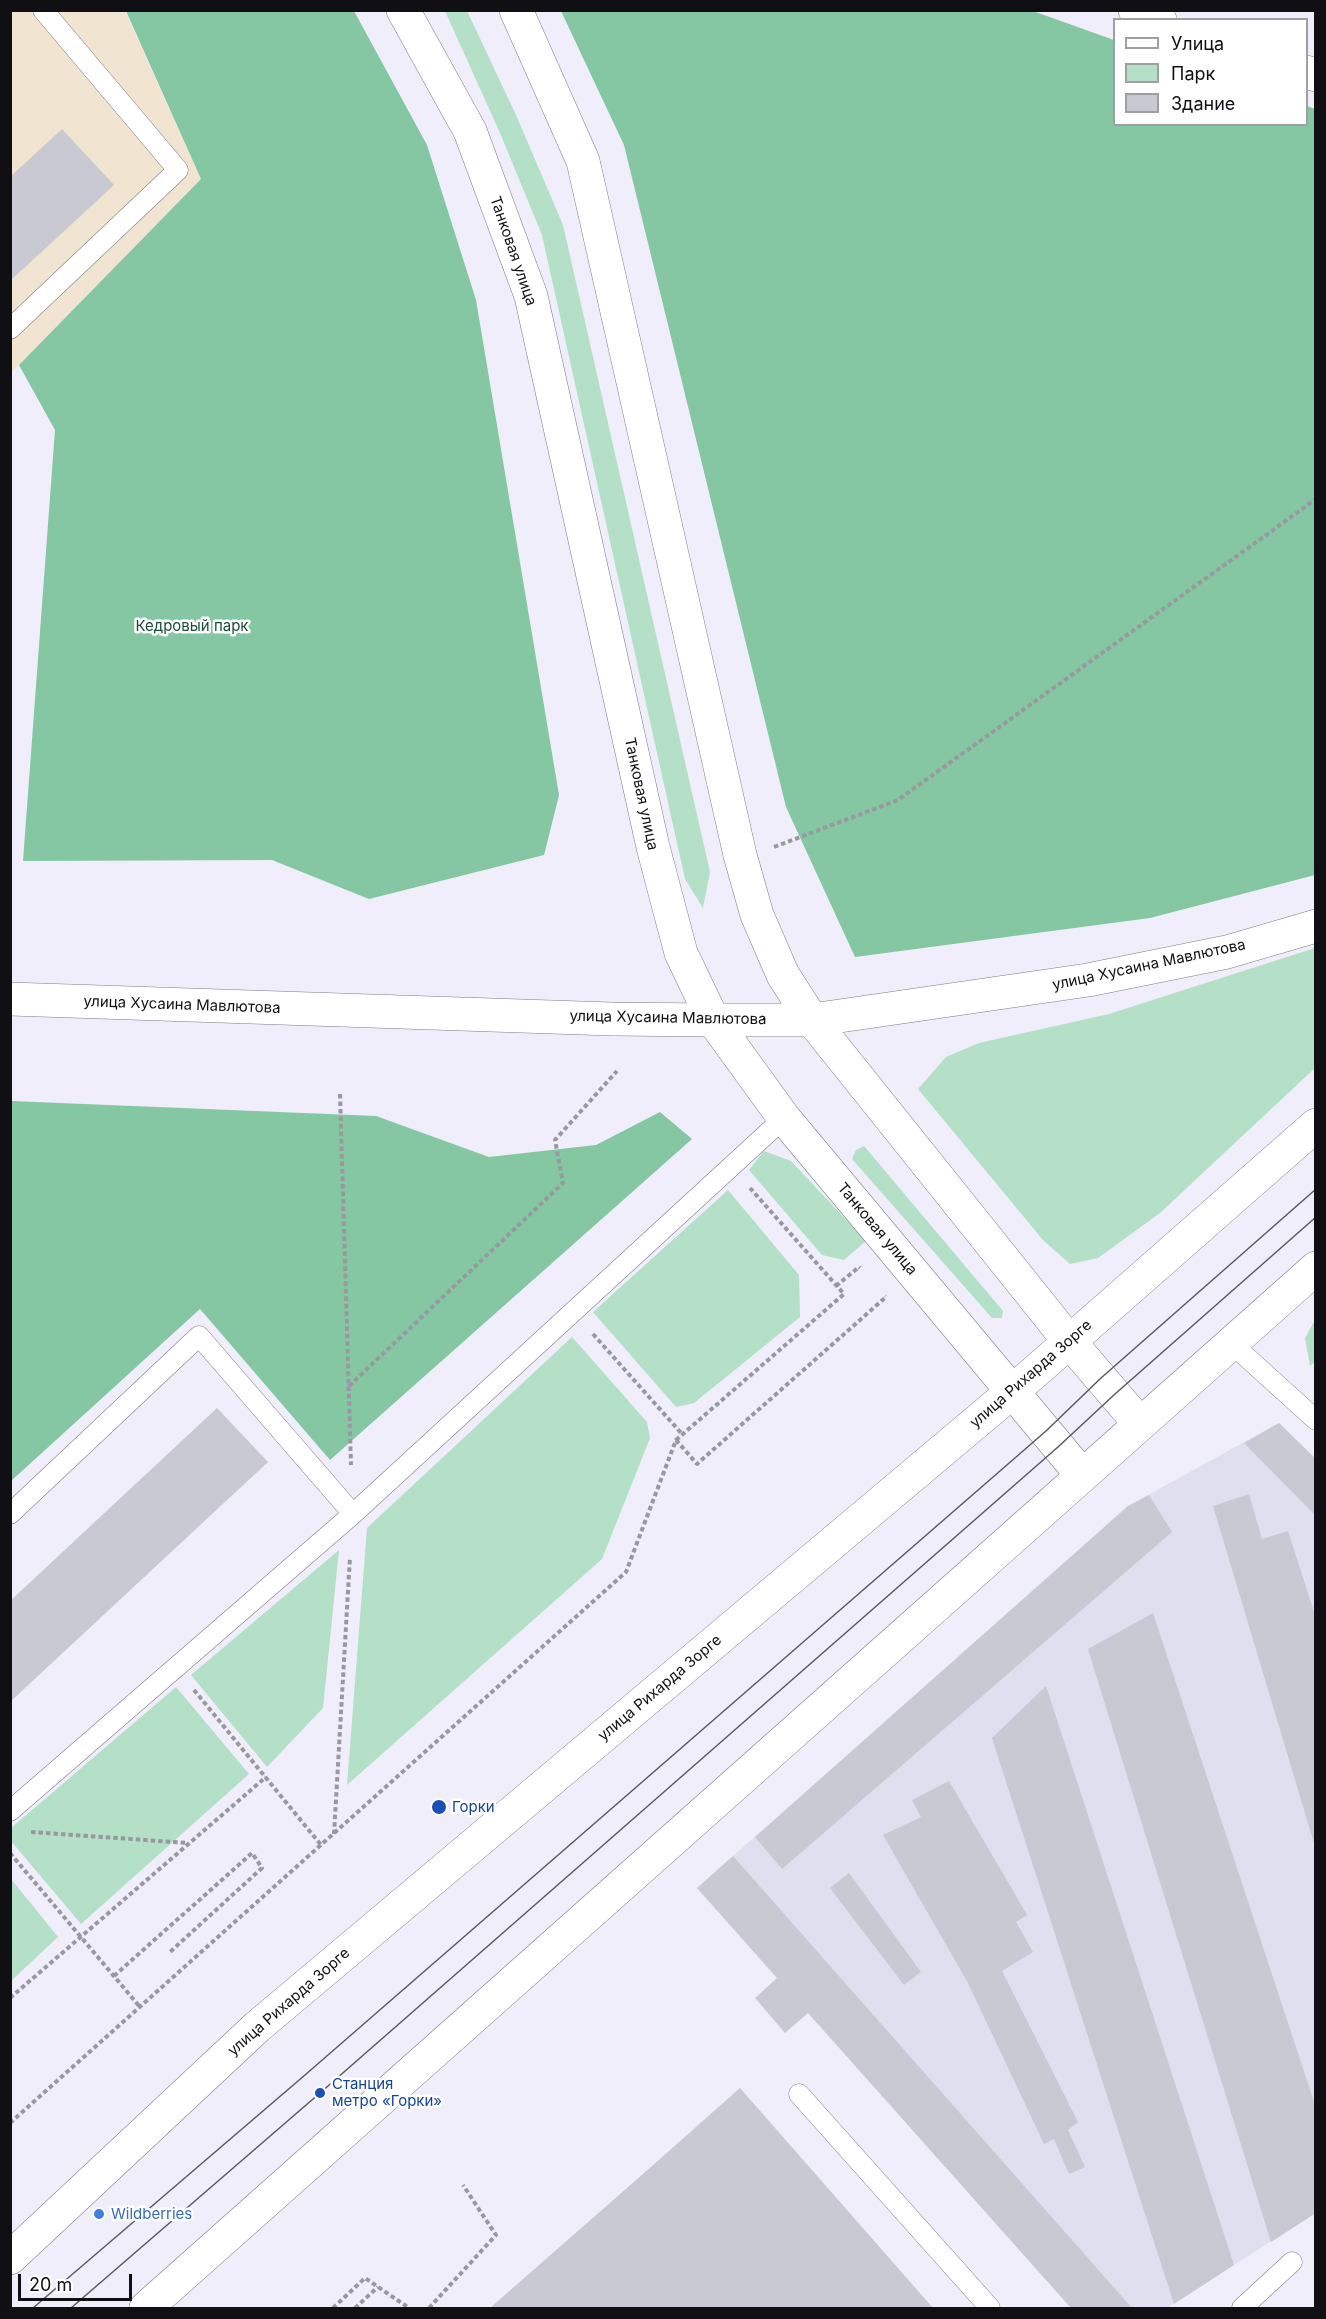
<!DOCTYPE html>
<html>
<head>
<meta charset="utf-8">
<style>
  body { margin:0 }
  #map { position:relative; width:1326px; height:2319px; overflow:hidden; background:#efeefa; font-family:Inter,sans-serif }
  canvas { display:block }
  .frame { position:absolute; inset:0; border:12px solid #101014; pointer-events:none }
  .legend { position:absolute; left:1113px; top:18px; width:195px; height:108px; box-sizing:border-box; background:#fff; border:2px solid #9f9fa1; margin:0; padding:8px 10px; list-style:none; font-size:18px; color:#101014 }
  .legend li { display:flex; align-items:center; gap:12px; height:30px }
  .legend b { width:30px; border:2px solid #9f9fa1 }
  .scale { position:absolute; left:18px; top:2274px; width:114px; height:27px; box-sizing:border-box; border:3px solid #101014; border-top:0; padding-left:8px; font-size:18px; line-height:21px; white-space:nowrap; color:#101014; -webkit-text-stroke:4px #fff; paint-order:stroke }
</style>
</head>
<body>
<div id="map">
<canvas width="1326" height="2319"></canvas>
<div class="frame"></div>
<ul class="legend">
<li><b style="height:8px;background:#fff"></b>Улица</li>
<li><b style="height:16px;background:#b3e0c6"></b>Парк</li>
<li><b style="height:16px;background:#c9c9d4"></b>Здание</li>
</ul>
<div class="scale">20 m</div>
</div>
<script>
const c = document.querySelector('canvas').getContext('2d');
c.lineJoin = 'round';
function fill(path, color) { c.fillStyle = color; c.fill(path, 'evenodd'); }
function trace(path, color, width, dash) { c.strokeStyle = color; c.lineWidth = width; c.lineCap = dash ? 'butt' : 'round'; c.setLineDash(dash || []); c.stroke(path); }
function write(font, color, halo, rows, align = 'center') {
  c.font = font + ' Inter,sans-serif'; c.lineWidth = 5; c.setLineDash([]); c.textBaseline = 'middle'; c.strokeStyle = halo; c.fillStyle = color; for (const [text, x, y, turn = 0] of rows) {
    c.save(); c.translate(x, y); c.rotate((+turn || 0) * Math.PI / 180); c.textAlign = isNaN(turn) ? turn : align; if (halo) c.strokeText(text, 0, 0); c.fillText(text, 0, 0); c.restore();
  }
}
fill(new Path2D(`
  M1279,1423L1315,1459V2213L1167,2308H1071L697,1888L1128,1506Z`), '#e0dff0');
fill(new Path2D(`
  M11,11H125L201,179L11,373Z`), '#f1e4d0');
fill(new Path2D(`
  M445,11H467L516,115L563,225L710,872L703,908L685,879L542,235L500,133Z
  M1315,948V1068L1160,1213L1098,1258L1070,1264L1043,1240L918,1089L946,1057L979,1043L1109,1014Z
  M864,1146L1003,1311L1002,1318H992L852,1159L856,1150Z
  M764,1151L791,1161L866,1241L844,1260L822,1255L749,1170Z
  M728,1190L799,1275L800,1317L694,1403L676,1407L593,1312Z
  M1315,1320V1362L1310,1366L1305,1338Z
  M572,1337L647,1422L650,1438L602,1559L347,1785L367,1528Z
  M339,1550L323,1708L267,1767L191,1675Z
  M176,1687L249,1774L81,1924L11,1841V1828Z
  M11,1879L58,1937L11,1981Z`), '#b3e0c6');
fill(new Path2D(`
  M126,11H354L427,145L476,300L559,795L544,855L369,899L272,860L23,861L55,430L19,365L201,179Z
  M561,11L1030,10L1114,40V124H1306L1307,106L1315,109V875L1150,918L855,957L786,807L624,145Z
  M11,1101L376,1116L489,1157L596,1145L660,1112L692,1139L330,1460L200,1309L11,1481Z`), '#84c7a2');
fill(new Path2D(`
  M62,129L114,185L10,281V177Z
  M217,1408L268,1462L10,1702V1601Z
  M1279,1423L1316,1459V1516L1244,1443Z
  M1249,1494L1262,1539L1288,1531L1316,1618V1850L1213,1506Z
  M1149,1495L1172,1532L782,1869L755,1837L1128,1506Z
  M1153,1613L1316,2108V2213L1271,2242L1088,1649Z
  M1046,1686L1234,2265L1174,2304L992,1738Z
  M949,1781L1027,1915L1016,1922L1033,1952L1002,1971L1078,2122L1068,2130L1085,2167L1069,2174L1054,2139L1044,2144L968,1983L883,1835L921,1817L912,1800Z
  M733,1856L1132,2308H1071L808,2013L785,2033L755,1998L777,1978L697,1888Z
  M849,1873L921,1972L904,1985L830,1888Z
  M740,2088L933,2308H490L635,2181Z`), '#c9c9d4');
const service = new Path2D(`
  M10,329L178,170L43,10
  M1231,1343L1316,1420
  M10,1514L199,1336L353,1514
  M10,1811L353,1514L784,1118
  M799,2094L990,2308
  M1242,2308L1292,2262`);
const minor = new Path2D(`
  M1135,10L1160,20
  M1306,72L1316,75`);
const tertiary = new Path2D(`
  M10,999L612,1019L713,1020`);
const secondary = new Path2D(`
  M403,10L470,131L531,296L653,847L681,953L713,1020L784,1118L1082,1475
  M516,10L583,161L740,855L757,915L783,975L812,1020L1069,1341L1140,1424
  M713,1020H812L1088,980L1227,952L1316,926
  M10,2258L257,2027L1012,1392L1316,1125
  M146,2308L1316,1268`);
trace(service, '#7c7c86', 21);
trace(minor, '#7c7c86', 34);
trace(tertiary, '#7c7c86', 34);
trace(secondary, '#7c7c86', 34);
trace(new Path2D(`
  M774,847L898,800L1316,499
  M340,1094L351,1465
  M836,1286L859,1267L860,1268
  M593,1334L682,1434
  M349,1386L563,1183L555,1140L617,1071
  M676,1440L697,1464L886,1297L885,1296
  M194,1690L321,1845
  M31,1832L188,1843
  M334,1834L350,1557
  M10,1853L140,2007
  M114,1976L252,1853L262,1868L170,1952
  M10,1998L266,1777
  M10,2123L626,1572L676,1440L844,1294L750,1188
  M333,2308L365,2278L409,2308
  M355,2308L378,2287
  M429,2308L496,2235L463,2185`), '#9998a1', 4, [4.5, 3]);
trace(service, '#fff', 20);
trace(minor, '#fff', 33);
trace(tertiary, '#fff', 33);
trace(secondary, '#fff', 33);
trace(new Path2D(`
  M33,2308L305,2075L1046,1431L1101,1378L1316,1189
  M71,2308L320,2093L1058,1447L1115,1394L1316,1217`), '#59595f', 1.5);
for (const [x, y, r, color] of [
  [439,1807,8,"#1a4fb4"],
  [320,2093,6,"#1a4fb4"],
  [99,2214,6,"#3f7fe0"]
]) { const dot = new Path2D(); dot.arc(x, y, r, 0, 2 * Math.PI); c.fillStyle = color; c.fill(dot); trace(dot, '#fff', 2); }
write('15px', '#101014', '#fff', [
  ["Танковая улица",513,251,71],
  ["Танковая улица",641,794,78],
  ["улица Хусаина Мавлютова",1149,965,-12],
  ["улица Хусаина Мавлютова",182,1005,2],
  ["улица Хусаина Мавлютова",668,1018,1],
  ["Танковая улица",877,1229,50],
  ["улица Рихарда Зорге",1031,1374,-41],
  ["улица Рихарда Зорге",660,1688,-40],
  ["улица Рихарда Зорге",289,2002,-41]
]);
write('15px', '#194d35', '#fff', [
  ["Кедровый парк",192,626]
]);
write('15px', '#164399', '#fff', [
  ["Горки",452,1807],
  ["Станция",332,2084],
  ["метро «Горки»",332,2101]
], 'left');
write('15px', '#366cbe', '#fff', [
  ["Wildberries",111,2214]
], 'left');
</script>
</body>
</html>
